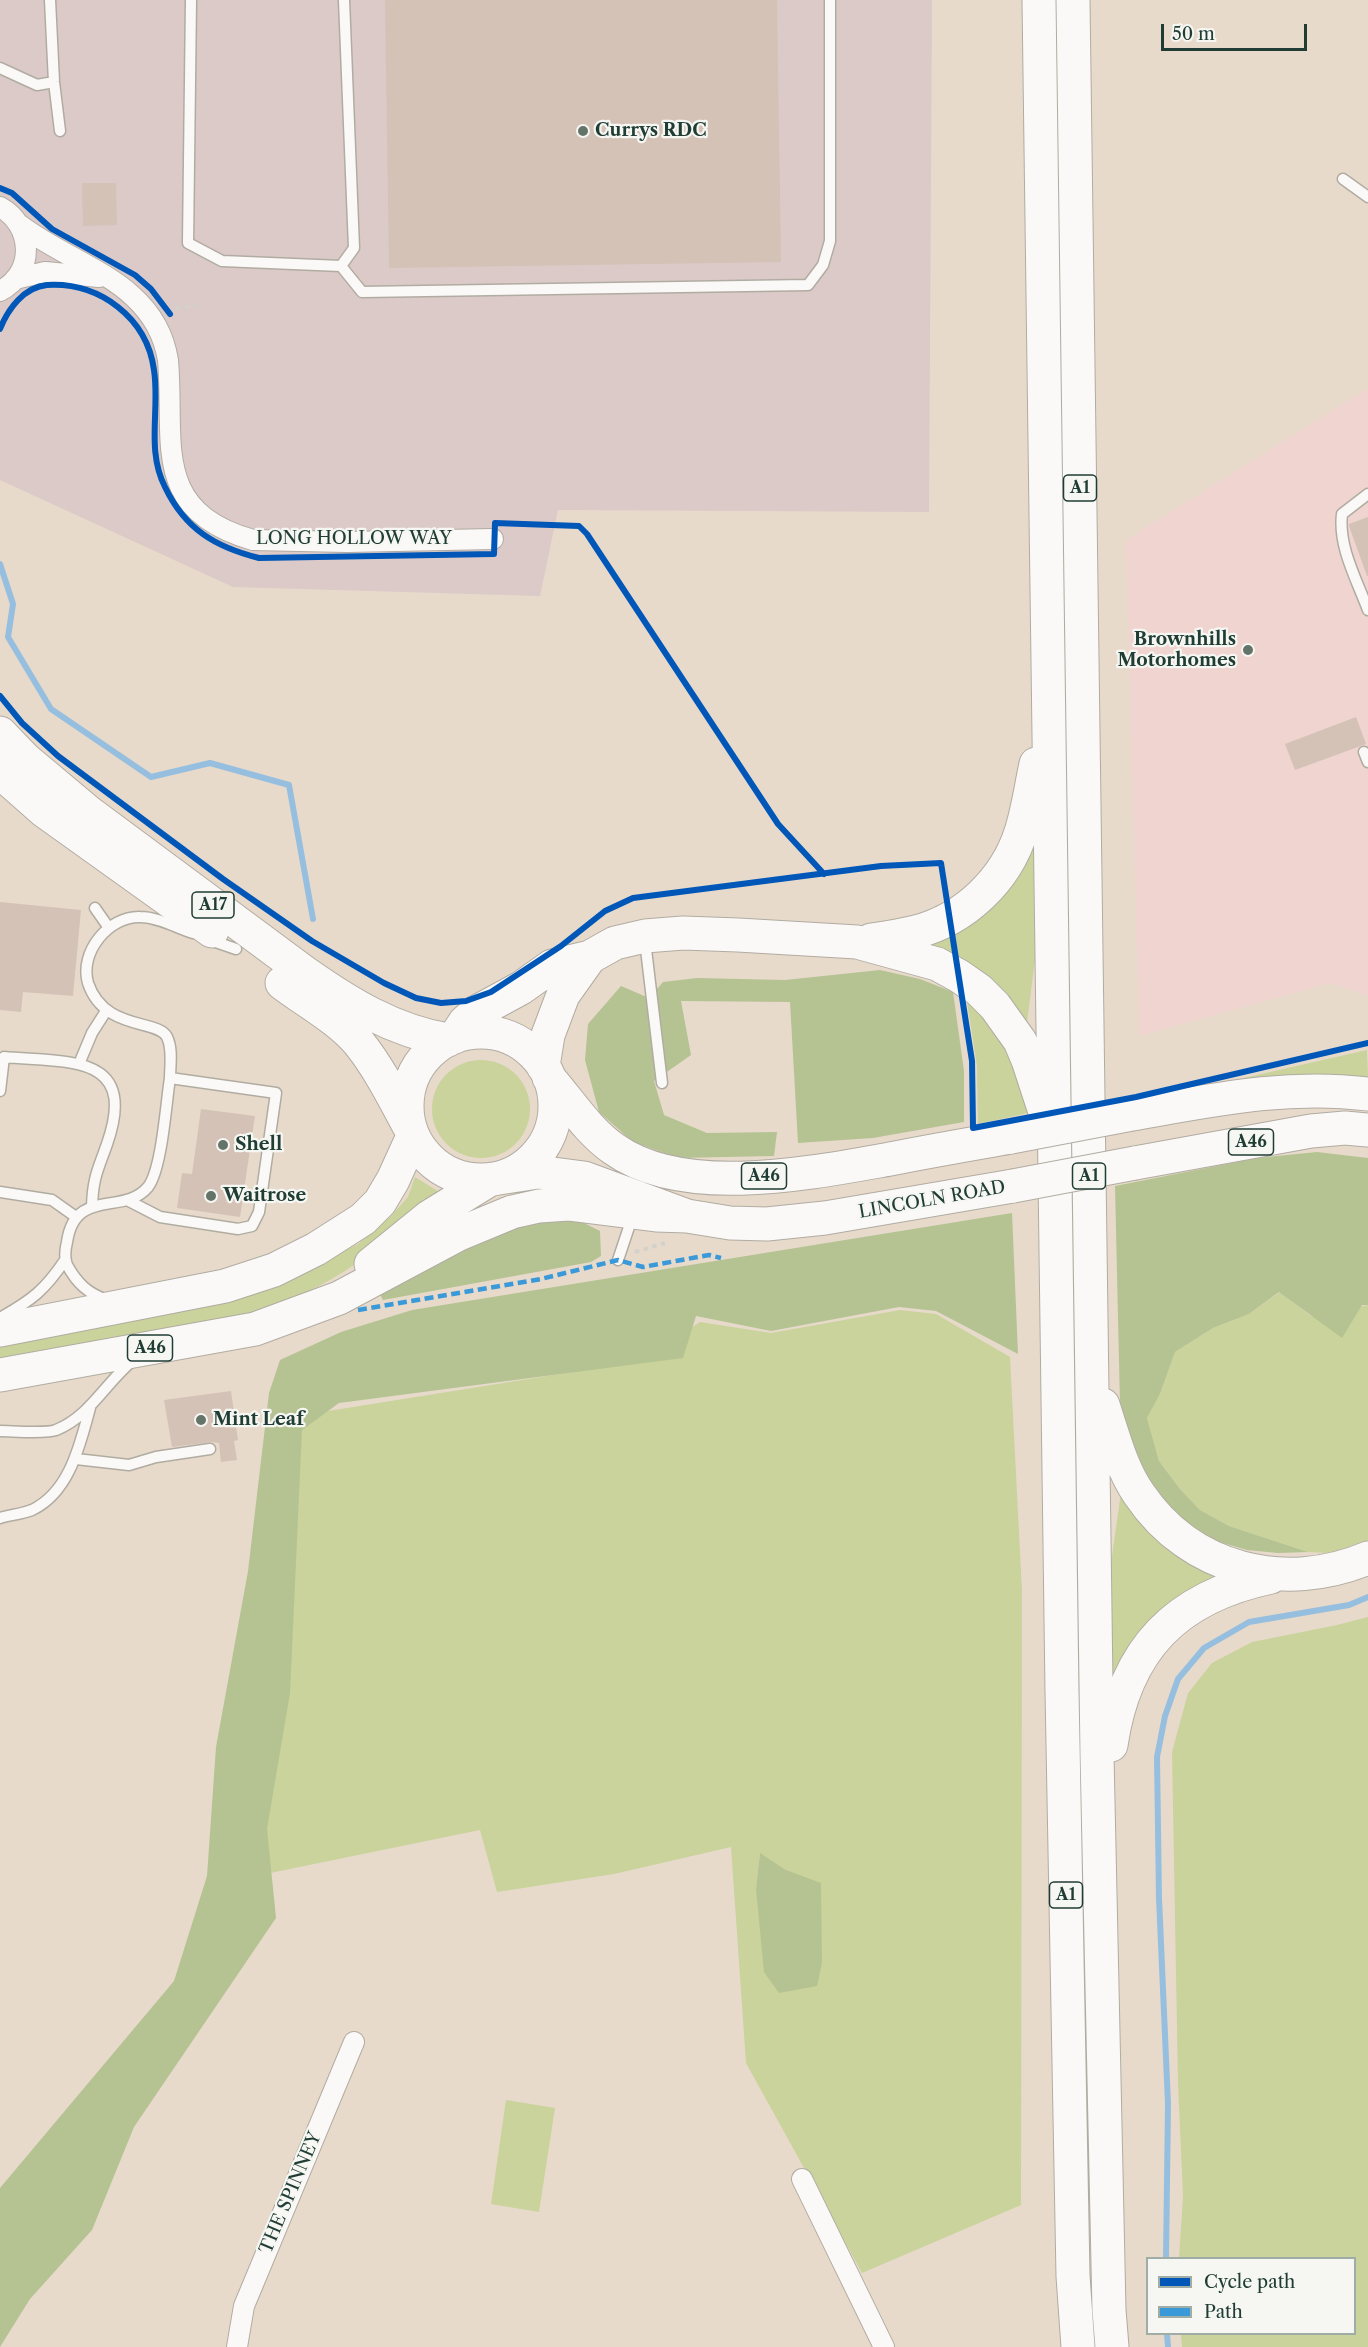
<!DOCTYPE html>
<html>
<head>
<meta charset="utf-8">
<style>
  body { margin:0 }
  #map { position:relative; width:1368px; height:2347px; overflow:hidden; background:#e7dacb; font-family:"Libre Caslon Text",serif }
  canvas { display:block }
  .legend { position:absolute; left:1146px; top:2257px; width:210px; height:78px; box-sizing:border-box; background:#f6f6f2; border:2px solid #a0aca6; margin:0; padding:8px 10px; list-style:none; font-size:18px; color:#1f3d34 }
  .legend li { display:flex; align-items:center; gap:12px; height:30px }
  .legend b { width:30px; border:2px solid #a0aca6 }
  .scale { position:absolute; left:1161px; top:24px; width:146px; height:27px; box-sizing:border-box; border:3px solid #1f3d34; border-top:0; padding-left:8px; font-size:18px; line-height:21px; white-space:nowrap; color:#1f3d34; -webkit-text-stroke:4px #f6f6f2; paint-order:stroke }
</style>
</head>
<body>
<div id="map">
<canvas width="1368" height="2347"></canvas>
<ul class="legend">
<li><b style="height:8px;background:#0057b8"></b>Cycle path</li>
<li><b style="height:8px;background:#3a99d8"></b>Path</li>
</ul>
<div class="scale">50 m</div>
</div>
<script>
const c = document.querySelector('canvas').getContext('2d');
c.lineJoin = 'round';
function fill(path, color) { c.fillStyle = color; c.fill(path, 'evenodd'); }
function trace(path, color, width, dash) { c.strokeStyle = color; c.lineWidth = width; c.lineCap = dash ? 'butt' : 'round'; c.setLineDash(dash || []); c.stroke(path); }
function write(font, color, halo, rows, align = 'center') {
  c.font = font + ' "Libre Caslon Text",serif'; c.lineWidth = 4.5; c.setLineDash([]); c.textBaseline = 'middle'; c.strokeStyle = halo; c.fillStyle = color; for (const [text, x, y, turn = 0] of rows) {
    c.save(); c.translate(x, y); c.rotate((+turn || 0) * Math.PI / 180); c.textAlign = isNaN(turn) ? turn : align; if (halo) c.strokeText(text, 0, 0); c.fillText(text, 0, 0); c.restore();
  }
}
fill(new Path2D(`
  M1368,388V996L1331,983L1139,1036L1126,540Z`), '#f0d4cf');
fill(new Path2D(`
  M0,0H932L929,512L558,510L540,596L233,587L0,480Z`), '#dbcac8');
fill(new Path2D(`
  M1036,829V951L1027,1023L919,942Z
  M967,1002L975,1007L1008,1046L1028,1113L978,1124L977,1066Z
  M1367,1050L1368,1077L1226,1082Z
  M432 1109a49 49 0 1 1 98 0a49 49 0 1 1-98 0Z
  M415,1177L441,1193C405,1223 371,1257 330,1280C273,1312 211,1323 148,1334C99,1343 49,1352 0,1361V1345L169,1314L231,1300L275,1285L358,1244L391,1216L408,1197Z
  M1280,1292L1311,1316L1368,1305V1540L1329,1553L1308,1552L1229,1526L1200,1510L1180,1489L1159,1461L1147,1418L1160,1394L1175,1352L1213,1328L1249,1314Z
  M900,1310L936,1314L1010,1357L1022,1591L1021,2205L862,2273L746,2063L731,1847L614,1874L497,1892L480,1830L241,1879L297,1416L641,1361L700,1322L771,1333ZM760,1854L786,1870L756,1889Z
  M1121,1492L1238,1575L1112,1686L1110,1571Z
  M1368,1617V2347H1182L1181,2334H1354V2258H1179L1183,2197L1178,2083L1172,1752L1188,1693L1212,1663L1252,1642L1337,1625Z
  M506,2100L555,2108L539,2212L491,2204Z`), '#c9d39b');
fill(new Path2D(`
  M880,970L920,979L953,992L964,1071V1122L873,1138L798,1143L790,1002L681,1001L691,1055L654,1081L664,1115L707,1133L777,1132L774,1156L679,1158L633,1142L599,1112L585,1060L588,1024L621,986L649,998L663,982L697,978L785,980Z
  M1317,1152L1368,1158V1305H1362L1342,1338L1279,1292L1249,1314L1213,1328L1175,1352L1160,1394L1147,1418L1159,1461L1180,1489L1200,1510L1229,1526L1308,1552L1278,1553L1247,1550L1216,1541L1170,1517L1137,1469L1120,1405L1115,1186L1257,1158Z
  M1012,1213L1018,1354L936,1311L899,1307L771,1331L696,1316L683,1358L339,1403L302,1430L290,1693L267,1829L276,1918L134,2127L92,2230L30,2299L0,2347V2188L174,1981L207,1876L216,1747L248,1571L269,1393L280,1360L341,1332L412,1310Z
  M526,1217L582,1222L600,1231L601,1256L591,1262L383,1300L376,1287Z
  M760,1853L786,1870L821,1883L822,1963L817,1986L779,1993L764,1972L756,1889Z`), '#b5c393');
trace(new Path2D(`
  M0,564L13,604L8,637L51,709L151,777L210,763L289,785L313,919
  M1166,2258L1168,2104L1159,1898L1157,1757L1165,1716L1178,1679L1204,1648L1249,1622L1349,1605L1368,1597
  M1167,2334L1168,2347`), '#96bfdf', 6);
fill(new Path2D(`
  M385,0H777L781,262L389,268Z
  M82,183H116L117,225L83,226Z
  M1368,517V576H1367L1349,526V524Z
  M1356,717L1366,744L1295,770L1285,744Z
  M0,902L81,910L73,996L23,992L21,1012L0,1010Z
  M201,1109L255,1116L240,1217L177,1208L182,1173L192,1174Z
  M231,1391L238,1440L234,1441L237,1460L221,1462L219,1443L212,1442L172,1447L164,1400Z`), '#d4c2b7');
const service = new Path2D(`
  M50,0L54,82L60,131
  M191,0L188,243L222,261L341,266L354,248L344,0
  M0,68L37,85L54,82
  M1343,179L1368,197
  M341,266L362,292L808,285L823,265L830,241V0
  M1368,494L1342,514C1338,547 1357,580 1368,610
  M1364,752L1368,762
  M95,908L109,928
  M210,940L236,949
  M645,941L662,1083
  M79,1064L92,1033L106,1011
  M0,1091L4,1057C68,1063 139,1053 107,1144C98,1170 93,1177 92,1206
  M0,1192L52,1200L76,1217
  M127,1200L160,1217L238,1229L252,1226L259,1212L276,1093L170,1078C170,1066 173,1049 167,1037C158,1019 104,1031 88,983C79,952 109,916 140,917C158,917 177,928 193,933
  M618,1260L633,1215
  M107,1300C87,1293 77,1283 67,1265C64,1257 65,1250 67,1242C75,1187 124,1216 148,1187C162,1169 166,1103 170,1078
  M0,1318C32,1300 45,1290 65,1260
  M0,1431C12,1431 47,1434 56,1430C89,1417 105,1384 131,1362
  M76,1459L129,1465L156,1457L210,1449
  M0,1518C10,1515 22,1514 32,1510C70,1492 80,1444 90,1408`);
const minor = new Path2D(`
  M0,207C33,225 36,273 0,291
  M20,225C75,267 155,281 168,360C175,442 150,511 253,540L347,542L493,539
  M15,279L45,272L99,277
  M802,2179L884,2347
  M237,2347L244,2306L354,2042`);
const trunk = new Path2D(`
  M1039,0L1062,1691L1073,2276L1078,2347
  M1073,0L1097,1755L1109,2310L1112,2347
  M0,733L25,759L87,811L304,972C348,1003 393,1031 448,1040
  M0,772L43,810L212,931
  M871,940C886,938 901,936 916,932C965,919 1006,880 1021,832C1028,810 1031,787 1036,764
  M282,983C307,1002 339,1019 359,1043C379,1068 394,1098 409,1126
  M407 1106a74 74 0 1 1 148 0a74 74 0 1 1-148 0Z
  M455,1037L465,1022L475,1013L521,988L552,966L590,957L615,943L645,936L683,933L738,935L857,942L937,964L959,976L979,990L995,1006L1020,1041L1028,1060L1044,1109
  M543,1066L548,1035L563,995L590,957
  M549,1078C570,1102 588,1131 614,1149C684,1199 811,1173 890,1159C930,1151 971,1144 1011,1137
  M1132,1114C1213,1100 1285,1084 1368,1094
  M1135,1163L1311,1131L1345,1128L1368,1130
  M499,1178L538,1172L584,1178L687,1216L730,1223L767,1224L825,1218L1013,1186
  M371,1264L429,1217L489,1180
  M0,1330L225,1286L274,1270L316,1249L363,1219L380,1202L393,1180L413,1136
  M0,1375L255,1329L339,1298L459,1234L512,1212L539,1206L568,1204L656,1215L687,1216
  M1103,1405C1113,1435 1121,1468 1139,1494C1191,1571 1285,1593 1368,1558
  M1111,1745C1125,1649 1176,1597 1271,1577`);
trace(service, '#b1aca2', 13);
trace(minor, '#b1aca2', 22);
trace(trunk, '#b1aca2', 35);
trace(new Path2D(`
  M170,314L174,308L196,306
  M635,1252L665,1243`), '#d2d1cc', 4, [4.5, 4.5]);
trace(service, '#fbf9f7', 10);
trace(minor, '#fbf9f7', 20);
trace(trunk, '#fbf9f7', 33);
const trunkBridge = new Path2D(`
  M1011,1137L1132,1114
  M1013,1186L1135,1163`);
trace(trunkBridge, '#b1aca2', 35, []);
trace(trunkBridge, '#fbf9f7', 33);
trace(new Path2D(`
  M358,1310L541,1279L618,1260L643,1267L709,1255L721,1258`), '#3a99d8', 4.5, [9, 4.5]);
trace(new Path2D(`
  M0,188L12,193L52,229L135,275L151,289L170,314
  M0,329C8,309 24,287 47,285C100,282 147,318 154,370C160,409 146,450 165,487C185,529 215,547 259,558L494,554L495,523L579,526L587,534L778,824L824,874
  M0,696L22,723L58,756L223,879L312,941L384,983L416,998L441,1003L466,1001L491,992L561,946L605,911L633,898L881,866L941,863L972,1061L973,1128L1136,1097L1368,1043`), '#0057b8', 6);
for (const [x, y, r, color] of [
  [583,131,6,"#657469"],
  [1248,650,6,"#657469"],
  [223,1145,6,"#657469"],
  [211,1196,6,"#657469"],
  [201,1420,6,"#657469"]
]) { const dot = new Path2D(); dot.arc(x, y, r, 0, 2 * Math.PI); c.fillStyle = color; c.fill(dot); trace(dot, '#f6f6f2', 2); }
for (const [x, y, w] of [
  [1080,488,33],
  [213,905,42],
  [1251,1142,45],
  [764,1176,45],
  [1089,1176,33],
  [150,1348,45],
  [1066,1895,33]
]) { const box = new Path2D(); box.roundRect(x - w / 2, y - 13, w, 26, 4.5); c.fillStyle = '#f6f6f2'; c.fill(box); trace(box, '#1f3d34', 1.5); }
write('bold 16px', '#1f3d34', null, [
  ["A1",1080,488],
  ["A17",213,905],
  ["A46",1251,1142],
  ["A46",764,1176],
  ["A1",1089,1176],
  ["A46",150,1348],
  ["A1",1066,1895]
]);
write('bold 18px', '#1f3d34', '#f6f6f2', [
  ["Currys RDC",595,131],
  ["Brownhills",1236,640,"right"],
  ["Motorhomes",1236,661,"right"],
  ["Shell",235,1145],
  ["Waitrose",223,1196],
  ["Mint Leaf",213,1420]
], 'left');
write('18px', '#1f3d34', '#f6f6f2', [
  ["LONG HOLLOW WAY",354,539],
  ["LINCOLN ROAD",932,1200,-10],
  ["THE SPINNEY",291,2193,-67]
]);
</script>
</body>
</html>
